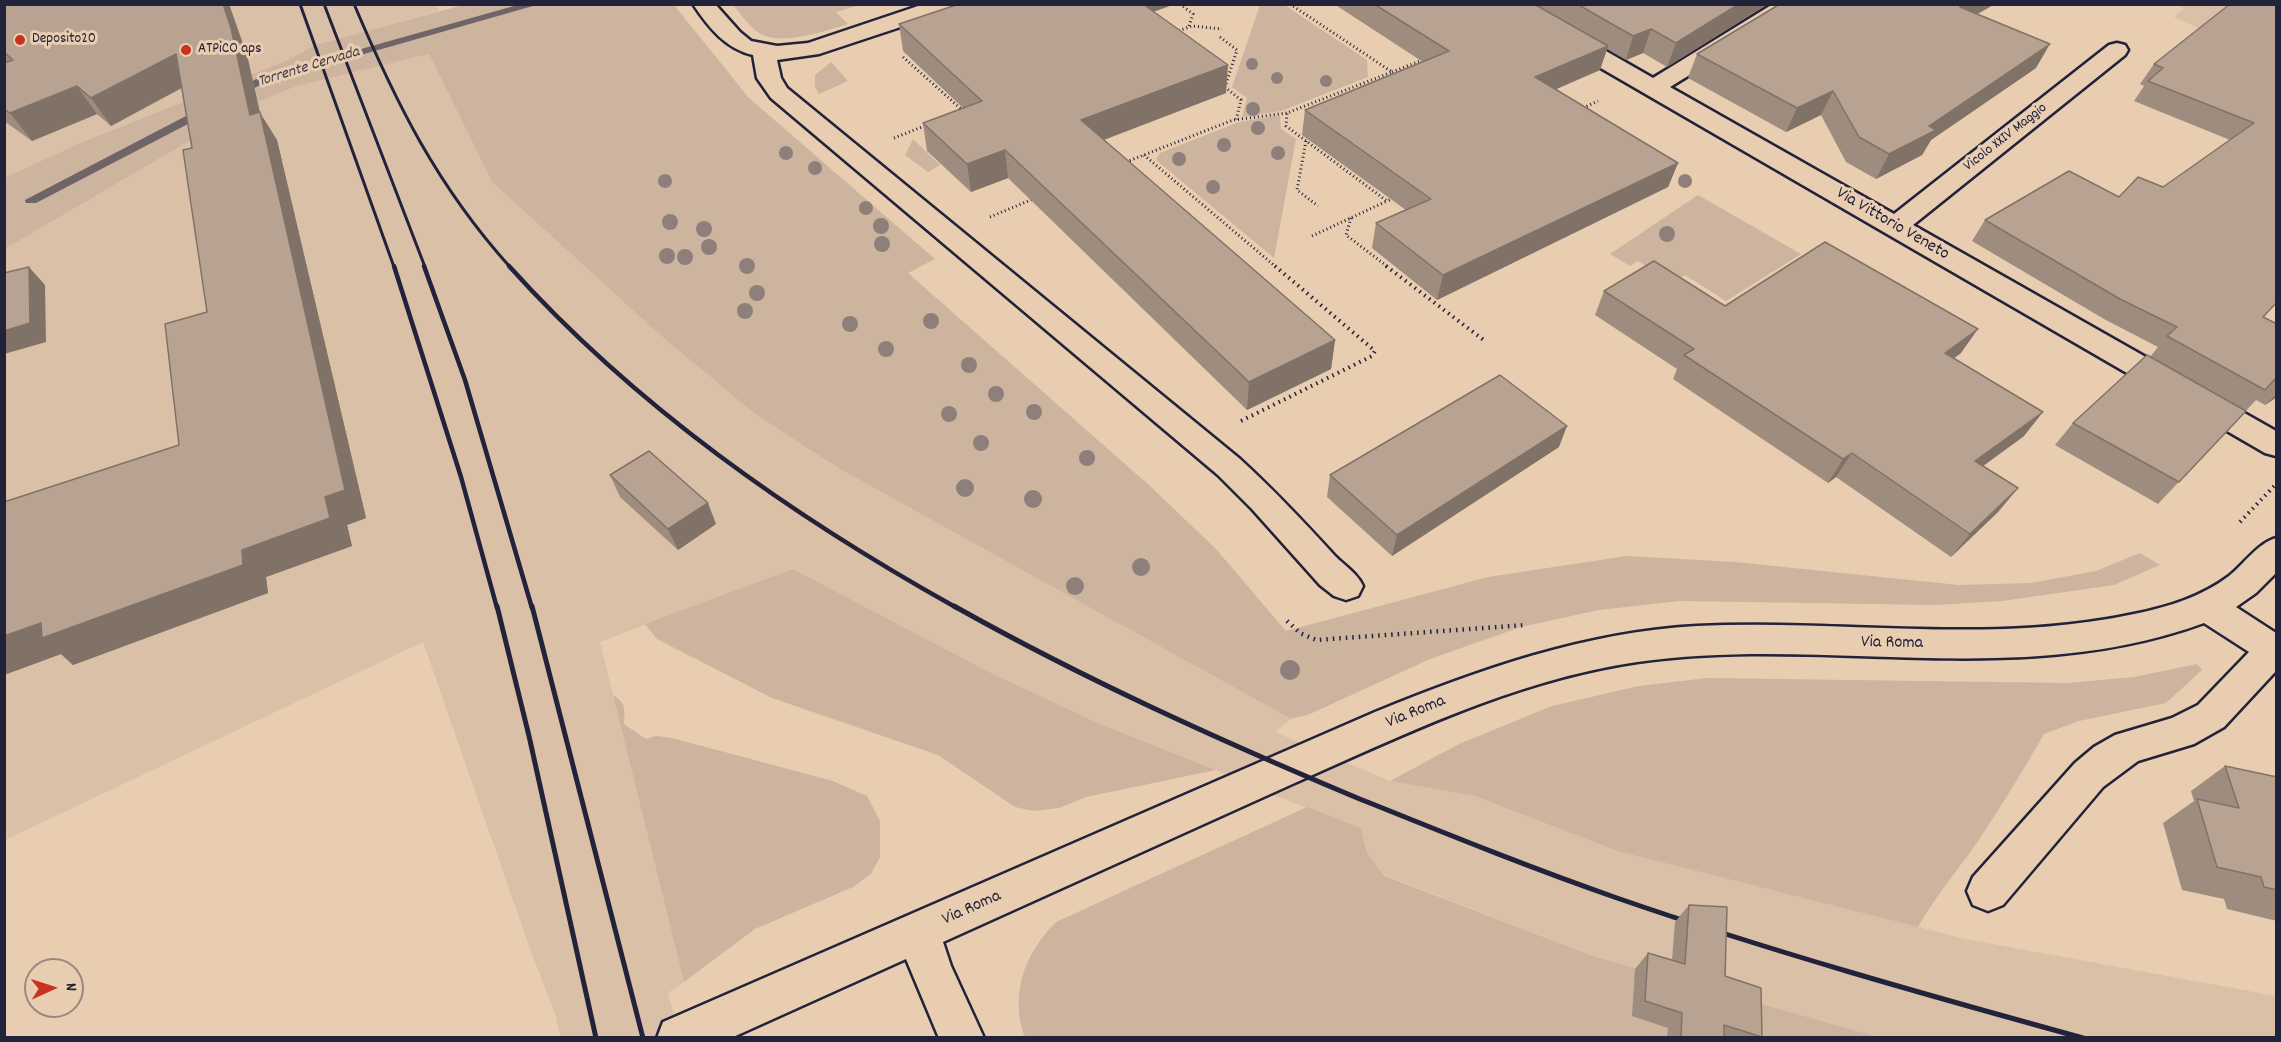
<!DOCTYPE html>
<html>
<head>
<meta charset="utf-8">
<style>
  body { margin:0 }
  #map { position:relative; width:2281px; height:1042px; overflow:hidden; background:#e9cdb0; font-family:Dekko,sans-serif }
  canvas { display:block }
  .frame { position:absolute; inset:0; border:6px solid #22223b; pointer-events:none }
  .north { position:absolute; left:24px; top:958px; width:60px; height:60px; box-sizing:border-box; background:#e9cdb0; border:2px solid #998981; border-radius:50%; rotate:87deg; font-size:16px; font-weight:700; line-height:24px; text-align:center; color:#22223b }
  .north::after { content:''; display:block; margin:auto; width:21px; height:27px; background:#c8321e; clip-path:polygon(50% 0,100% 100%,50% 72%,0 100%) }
</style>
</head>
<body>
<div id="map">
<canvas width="2281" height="1042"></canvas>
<div class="frame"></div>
<div class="north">N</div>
</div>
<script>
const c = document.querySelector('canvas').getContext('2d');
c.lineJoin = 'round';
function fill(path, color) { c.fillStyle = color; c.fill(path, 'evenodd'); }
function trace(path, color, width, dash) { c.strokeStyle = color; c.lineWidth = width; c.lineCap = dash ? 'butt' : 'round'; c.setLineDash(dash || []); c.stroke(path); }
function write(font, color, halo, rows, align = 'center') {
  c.font = font + ' Dekko,sans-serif'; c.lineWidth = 6; c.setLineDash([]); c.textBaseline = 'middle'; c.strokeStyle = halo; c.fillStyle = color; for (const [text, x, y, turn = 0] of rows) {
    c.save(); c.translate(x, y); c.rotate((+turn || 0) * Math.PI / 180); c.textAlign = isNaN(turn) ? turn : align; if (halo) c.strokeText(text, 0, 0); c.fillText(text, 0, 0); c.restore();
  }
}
fill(new Path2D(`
  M436,4L439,11L315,45L288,60L78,144L5,178L4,5Z
  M2176,5H2276V63L2174,17L2184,8Z
  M429,54L492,182L660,335L755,414L840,469L1291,719L1275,732L1390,781L1475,796L1617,851L1966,939L2276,996V1037H1878L1593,956L1385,875L1367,853L1361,828L1249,786L1216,770L1100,724L993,674L793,569L600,642L684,982L668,993L680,1037H560L556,1016L530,949L423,642L5,840V249L251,105L297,86Z`), '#dac0a7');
fill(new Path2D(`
  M463,5H674L749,98L935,259L908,273L1150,486L1216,549L1286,631L1488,577L1627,556L1735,562L1959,585L2031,583L2096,571L2140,553L2160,565L2114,585L2002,601L1936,605L1680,601L1599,610L1521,627L1430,659L1310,714L1291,719L840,469L755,414L660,335L492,182L429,54L297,86L251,105L5,249L4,178L78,144L288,60L315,45Z
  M733,5H860L836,12L848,24C825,31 776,49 755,30C747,23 740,13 733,5Z
  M1260,5L1286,6L1367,60L1368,77L1281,111L1242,117L1247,98L1232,87Z
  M831,62L848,81L819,94L815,87V75Z
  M1280,115L1281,129L1296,139L1274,258L1156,160L1160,153L1239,122Z
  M913,139L940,165L928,172L905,155Z
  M1698,195L1801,254L1726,301L1685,275L1671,282L1638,261L1630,266L1610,254Z
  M793,569L993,674L1100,724L1216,770L1086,797L1059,808L1034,811L1015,807L938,755L772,698L657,639L645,624Z
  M2197,664L2202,670L2166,703L2079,721L2044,734C2023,771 2000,808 1976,844C1956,872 1935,897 1918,927L1617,851L1475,796L1390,781L1459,744L1552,706L1639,686L1707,678L2068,683L2134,677Z
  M613,695C626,703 625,709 624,724L646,739L656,736L672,738L833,781L867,796L880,821V857L871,874L853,887L755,929L684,982Z
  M1307,807L1361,828L1367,853L1385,876L1593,956L1878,1037L1025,1038C1009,994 1025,953 1056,922Z`), '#ccb49f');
fill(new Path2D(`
  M521,4H540L266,82L239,96L235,98L229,94L258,78Z
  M207,105L213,109L211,112L36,203H26L25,200Z`), '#6f6568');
const minor = new Path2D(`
  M693,4H715L740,32L751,41L777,46L808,43L924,4H957L955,9L819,54L777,60L781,78L787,88L1240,459C1274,490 1304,522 1335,556C1345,566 1357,573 1363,586L1358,596L1346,600L1334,596L1320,585L1252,509L1218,475L771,98L757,78L753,55C726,49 708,27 693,4Z
  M1497,4H1524L1653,78L1773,4H1799L1797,9L1670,87L1894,214L2109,45L2117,43L2125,45L2128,50L2125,55L1913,225L2276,431V456L2265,453L1499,9Z
  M2276,538V573L2256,593L2236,607L2276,633V671L2224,727L2194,744L2138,761L2103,787L2003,905L1988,911L1973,905L1967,891L1973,877L2075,763L2094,747L2115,735L2172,718L2198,705L2249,652L2204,623C2018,691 1827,635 1637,662C1514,680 1401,736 1288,786C1173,838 1058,890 943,942L951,966L984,1038H939L906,959L731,1038H657L663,1022L1375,712C1478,670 1585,632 1697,626C1842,619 1990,645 2134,614C2168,607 2201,597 2229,576C2245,563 2257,544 2276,538Z`);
trace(minor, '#22223b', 5);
trace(new Path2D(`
  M1180,4L1193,14L1189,26
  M1290,4L1392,72L1287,113L1286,126L1387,201L1395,198
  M1175,32L1192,26L1222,29
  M1220,37L1237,50L1225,87L1241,100L1236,120
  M903,57L961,109
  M1392,72L1425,59
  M1583,108L1598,101
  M894,138L927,125
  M1306,141L1297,190L1318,206
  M1144,155L1276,267
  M1126,162L1233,120L1287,113
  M990,217L1033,199
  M1351,218L1346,235L1388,267
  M1312,236L1387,201`), '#22223b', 3, [1, 3]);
trace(new Path2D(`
  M1386,266L1485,341
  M1241,421L1372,356L1375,351L1275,266
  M2240,522L2276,484`), '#22223b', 4, [1.5, 4.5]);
trace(new Path2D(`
  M1287,621L1300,633L1316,640L1526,625`), '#22223b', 4.5, [1.5, 5]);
fill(minor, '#e9cdb0');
trace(new Path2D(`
  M300,4L394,267
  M324,4L425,267
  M354,4C396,103 437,186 510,267`), '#22223b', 3);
trace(new Path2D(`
  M394,266L461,477L497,608
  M424,266L465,380L532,608
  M509,266C635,406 792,516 957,608`), '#22223b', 4.5);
trace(new Path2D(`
  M497,606L529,736L596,1038
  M532,606L643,1038
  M954,606C1084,679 1219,740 1355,797C1442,832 1528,867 1617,898C1770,951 1927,995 2083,1038`), '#22223b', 5);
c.fillStyle = '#8e7f7b';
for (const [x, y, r] of [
  [1252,64,6],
  [1277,78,6],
  [1326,81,6],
  [1253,109,7],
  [1258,128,7],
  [1224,145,7],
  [786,153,7],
  [1278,153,7],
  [1179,159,7],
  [815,168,7],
  [665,181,7],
  [1685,181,7],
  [1213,187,7],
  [866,208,7],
  [670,222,8],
  [881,226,8],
  [704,229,8],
  [1667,234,8],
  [882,244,8],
  [709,247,8],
  [667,256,8],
  [685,257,8],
  [747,266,8],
  [757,293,8],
  [745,311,8],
  [931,321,8],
  [850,324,8],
  [886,349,8],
  [969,365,8],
  [996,394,8],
  [1034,412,8],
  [949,414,8],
  [981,443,8],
  [1087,458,8],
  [965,488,9],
  [1033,499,9],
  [1141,567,9],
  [1075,586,9],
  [1290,670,10]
]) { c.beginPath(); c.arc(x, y, r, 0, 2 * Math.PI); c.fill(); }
fill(new Path2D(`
  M4,4L247,55L260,113L277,140L366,518L347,525L352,546L266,577L268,593L73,665L61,654L4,675V502L179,445L207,312L192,148L182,88L111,126L97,114L32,141L4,121V63H6L4,62Z
  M959,4H1175L1153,12L1226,93L1104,140L1335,340L1331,369L1247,410L1008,178L971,192L927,151L923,123L963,108L903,51L899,24Z
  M1334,4H1768L1667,67L1643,53L1626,60L1607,49L1600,70L1556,89L1678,163L1668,187L1437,300L1372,248L1376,223L1406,210L1302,135L1305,110L1423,62Z
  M2277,4L2264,317L2277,324V397L2265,405L2256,400L2158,504L2055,445L2073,423L2150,357L2158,347L2104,319L1972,241L1985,220L2119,197L2163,187L2230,140L2134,101L2144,86L2140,84L2154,64Z
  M1977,14L2036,68L1931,140L1922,155L1876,179L1846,162L1821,115L1786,132L1688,78L1697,54Z
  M1604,291L1725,306L1961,353L1954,358L2024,436L1983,466L2018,488L1998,512L1951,557L1836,477L1828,483L1673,379L1677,369L1595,315Z
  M1559,447L1392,556L1327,497L1330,475Z
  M610,475L716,524L678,550L620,497Z
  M2225,766L2277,777V921L2227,909L2224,899L2182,890L2163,823L2194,801L2191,791Z
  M1689,905L1725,976L1762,1038H1667L1668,1028L1632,1016L1635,969L1648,953L1672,960L1675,922Z`), '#9e8c7e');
fill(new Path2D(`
  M223,4H229L247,55L260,113L277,140L366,518L347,525L352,546L266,577L268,593L73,665L61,654L4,675V636L242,550L250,115Z
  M1128,4H1175L1128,21Z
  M1739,4H1768L1667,67L1676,43Z
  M1965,4H1995L1948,31L1960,7Z
  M1651,29L1643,53L1626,60L1633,36Z
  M2050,44L2036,68L1931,140L1922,155L1876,179L1889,154L1929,126Z
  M1608,46L1600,70L1529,101L1535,77Z
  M176,54L194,81L111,126L91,98Z
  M1228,65L1226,93L1082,148L1081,120Z
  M77,86L97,114L32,141L10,113Z
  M1833,91L1821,115L1786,132L1797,108Z
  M1005,150L1008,178L971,192L967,164Z
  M1678,163L1668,187L1437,300L1443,275Z
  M29,267L45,285L46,342L4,354V331Z
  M1978,329L1961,353L1929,377L1945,353Z
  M1335,340L1331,369L1247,410L1249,382Z
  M2277,394V397L2265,405Z
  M2043,412L2024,436L1957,485L1975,461Z
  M1567,426L1559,447L1392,556L1397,535Z
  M1852,453L1836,477L1828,483L1843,459Z
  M2018,488L1998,512L1951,557L1970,534Z
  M708,503L716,524L678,550L668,529Z`), '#817267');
const building = new Path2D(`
  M4,4H223L231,28L250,115L260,112L345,490L325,497L330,518L242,550L243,565L42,638L41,623L4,636V502L179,445L165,324L207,312L183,150L192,148L176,54L91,98L77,86L10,113L4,109V63L13,60L4,52Z
  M959,4H1143L1228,65L1081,120L1335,340L1249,382L1005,150L967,164L923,123L982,101L899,24Z
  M1374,4H1534L1608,46L1535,77L1678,163L1443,275L1376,223L1431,199L1305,110L1449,51Z
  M1577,4H1739L1676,43L1651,29L1633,36Z
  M1780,4H1965L1960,7L2050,44L1929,126L1936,130L1889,154L1859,137L1833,91L1797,108L1697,54Z
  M2230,4H2277V302L2263,317L2277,324V380L2275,379L2265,390L2167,336L2177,327L2120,299L1985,220L2069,171L2119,197L2138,177L2163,187L2254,123L2148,81L2163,68L2154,64Z
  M1825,242L1978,329L1945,353L2043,412L1975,461L2018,488L1970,534L1852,453L1843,459L1684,355L1694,349L1604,291L1654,261L1725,306Z
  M29,267L30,323L4,331V273Z
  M2147,355L2246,411L2179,482L2073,423Z
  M1500,375L1567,426L1397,535L1330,475Z
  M649,451L708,503L668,529L610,475Z
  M2225,766L2277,777V890L2264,887L2261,877L2217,867L2197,799L2239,808Z
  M1689,905L1727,907L1725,976L1761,988L1762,1037L1724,1025V1038H1686L1681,1036L1682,1013L1645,1001L1648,953L1685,964Z`);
fill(building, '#b8a393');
trace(building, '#817267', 1.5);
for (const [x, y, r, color] of [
  [20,40,6,"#c8321e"],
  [186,50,6,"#c8321e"]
]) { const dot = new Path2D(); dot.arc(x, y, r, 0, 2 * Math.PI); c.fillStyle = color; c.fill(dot); trace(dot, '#e9cdb0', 2); }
write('15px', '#22223b', '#e9cdb0', [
  ["Deposito20",32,40],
  ["ATPiCO aps",198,50]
], 'left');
write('15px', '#22223b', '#e9cdb0', [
  ["Vicolo XXIV Maggio",2006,138,-38]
]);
write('italic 16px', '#423e4e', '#e9cdb0', [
  ["Torrente Cervada",309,68,-17]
]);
write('18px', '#22223b', '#e9cdb0', [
  ["Via Vittorio Veneto",1892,225,30],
  ["Via Roma",1892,644,1],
  ["Via Roma",1416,713,-22],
  ["Via Roma",972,909,-24]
]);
</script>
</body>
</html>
